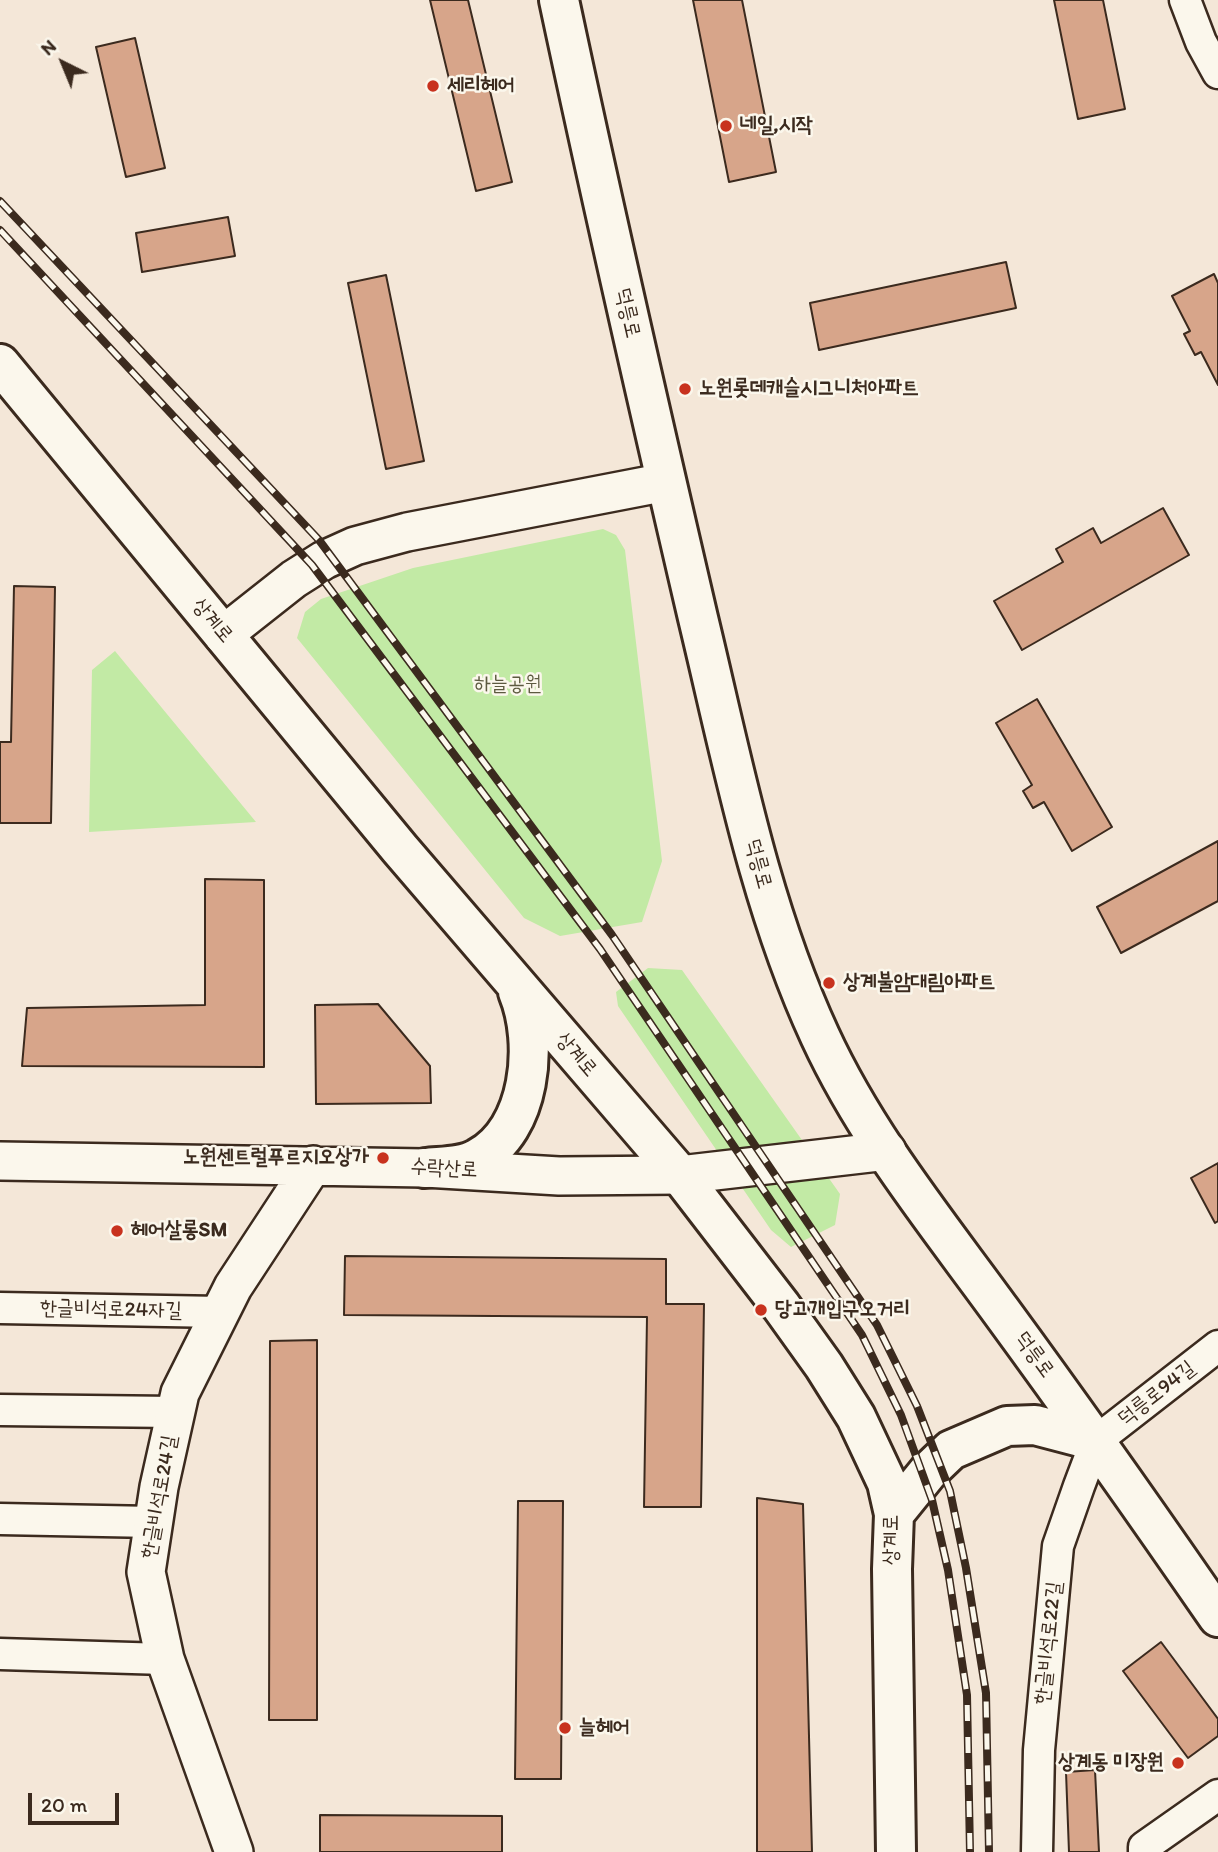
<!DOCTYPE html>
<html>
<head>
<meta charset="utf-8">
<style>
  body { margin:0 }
  #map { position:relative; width:1218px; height:1852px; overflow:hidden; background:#f4e7d8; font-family:Itim,sans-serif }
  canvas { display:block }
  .north { position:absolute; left:28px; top:28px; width:70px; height:70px; -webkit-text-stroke:5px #fbf7ec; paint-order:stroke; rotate:317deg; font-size:19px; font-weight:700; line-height:28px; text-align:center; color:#3b2a1e }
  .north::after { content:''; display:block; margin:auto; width:24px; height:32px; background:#3b2a1e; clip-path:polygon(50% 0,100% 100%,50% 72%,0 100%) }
  .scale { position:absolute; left:28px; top:1793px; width:91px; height:32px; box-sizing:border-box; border:4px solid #3b2a1e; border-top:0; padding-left:9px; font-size:21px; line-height:24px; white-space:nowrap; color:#3b2a1e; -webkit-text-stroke:5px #fbf7ec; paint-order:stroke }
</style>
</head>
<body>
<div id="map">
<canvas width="1218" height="1852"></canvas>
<div class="north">N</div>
<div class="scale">20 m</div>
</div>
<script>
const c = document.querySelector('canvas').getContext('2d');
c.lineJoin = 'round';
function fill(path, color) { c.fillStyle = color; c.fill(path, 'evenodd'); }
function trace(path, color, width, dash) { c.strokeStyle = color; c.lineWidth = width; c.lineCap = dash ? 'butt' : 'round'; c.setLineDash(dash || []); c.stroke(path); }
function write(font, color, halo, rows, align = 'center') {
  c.font = font + ' Itim,"Poor Story",sans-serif'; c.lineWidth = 5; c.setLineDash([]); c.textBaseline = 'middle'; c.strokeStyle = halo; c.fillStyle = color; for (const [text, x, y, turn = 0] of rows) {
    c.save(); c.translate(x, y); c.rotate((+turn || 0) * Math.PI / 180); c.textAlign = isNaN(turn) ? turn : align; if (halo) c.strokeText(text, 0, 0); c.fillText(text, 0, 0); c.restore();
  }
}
fill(new Path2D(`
  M603,529L616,535L625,550L662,861L642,922L560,936L524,918L297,638L305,612L321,599L413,568Z
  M115,651L256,822L89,832L92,670Z
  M648,968L682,970L840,1194L835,1225L791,1247L771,1230L618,1006L616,992Z`), '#c2eaa5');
const building = new Path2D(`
  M430,0H468L512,182L476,191Z
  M693,0H742L776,172L729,182Z
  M1054,0H1103L1125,109L1078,119Z
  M135,38L165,168L126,177L96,47Z
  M228,217L235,256L142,272L136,233Z
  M1006,262L1016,308L819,350L810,303Z
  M1214,274L1218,283V385L1201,352L1195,355L1184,334L1190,331L1172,296Z
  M386,275L424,461L386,469L348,283Z
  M1163,508L1189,555L1022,650L994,601L1063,562L1056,549L1093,528L1101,543Z
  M14,586L55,587L51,823H0V742H11Z
  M1037,699L1112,827L1072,851L1044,802L1033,808L1023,791L1032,785L996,723Z
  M1218,841V901L1121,953L1097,907Z
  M205,879L264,880V1067L22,1066L27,1008L205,1005Z
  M378,1004L430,1066L431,1103L316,1104L315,1005Z
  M1218,1163V1221L1215,1223L1191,1178Z
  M345,1256L666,1259V1304H704L701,1507H644L647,1317L344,1315Z
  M317,1340V1720H269L270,1341Z
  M757,1498L803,1504L812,1852H757Z
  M518,1501H563L561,1779H515Z
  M1161,1642L1218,1719V1736L1188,1758L1123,1671Z
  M1095,1770L1099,1852H1069L1066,1772Z
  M320,1815L502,1816V1852H320Z`);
fill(building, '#d7a58a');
trace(building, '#3b2a1e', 2);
const minor = new Path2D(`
  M1185,0L1201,42L1218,73
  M0,1308L221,1312
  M0,1410L176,1412
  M0,1519L154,1522
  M0,1654L165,1659
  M1037,1852L1039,1750L1058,1546L1079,1486L1096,1441L1218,1346
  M1144,1852V1847L1218,1795`);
const tertiary = new Path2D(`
  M223,635L294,579L324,560L355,546L407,532L666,482
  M0,1161L425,1168L559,1176L680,1175L887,1151
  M234,1852L165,1659L146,1572L159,1487L180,1393L233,1287L313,1165`);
const secondary = new Path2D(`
  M559,0C603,207 650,412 698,618C732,759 759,904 820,1036C866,1136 937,1223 1001,1311C1075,1412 1147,1514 1218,1617
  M0,364L400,849L680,1175L781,1306L824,1366L856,1417L887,1483L894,1514L892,1569L896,1852
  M425,1168C443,1166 463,1167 478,1158C531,1130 539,1043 518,992
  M894,1514L928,1472L951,1450L1007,1426L1035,1425L1096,1441`);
trace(minor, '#3b2a1e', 35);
trace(tertiary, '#3b2a1e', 42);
trace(secondary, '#3b2a1e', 44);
trace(minor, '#fbf7ec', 30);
trace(tertiary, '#fbf7ec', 37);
trace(secondary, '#fbf7ec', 38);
const rail = new Path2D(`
  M0,201L319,540L612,935L877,1325L917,1406L950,1491L966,1568L986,1693L989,1852
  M0,230L312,565L600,949L862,1335L901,1415L932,1500L948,1570L967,1695L970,1852`);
trace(rail, '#3b2a1e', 8);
trace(rail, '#fbf7ec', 5, [16]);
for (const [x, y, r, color] of [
  [433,86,7,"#c8321e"],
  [726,126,7,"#c8321e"],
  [685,389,7,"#c8321e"],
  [829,983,7,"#c8321e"],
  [383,1158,7,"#c8321e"],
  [117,1231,7,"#c8321e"],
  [761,1310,7,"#c8321e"],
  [565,1728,7,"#c8321e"],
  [1178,1763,7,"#c8321e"]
]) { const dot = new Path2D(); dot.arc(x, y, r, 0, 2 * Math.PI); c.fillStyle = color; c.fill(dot); trace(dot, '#fbf7ec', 2.5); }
write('bold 21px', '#3b2a1e', '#fbf7ec', [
  ["세리헤어",447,86],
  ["네일,시작",740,126],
  ["노원롯데캐슬시그니처아파트",699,389],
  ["상계불암대림아파트",843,983],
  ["노원센트럴푸르지오상가",369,1158,"right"],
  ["헤어살롱SM",131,1231],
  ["당고개입구오거리",775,1310],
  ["늘헤어",579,1728],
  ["상계동 미장원",1164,1763,"right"]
], 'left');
write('21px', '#3b2a1e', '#fbf7ec', [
  ["덕릉로",627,313,77],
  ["상계로",212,621,50],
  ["덕릉로",758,864,75],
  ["상계로",576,1055,49],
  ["수락산로",444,1169,3],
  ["한글비석로24자길",111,1310,1],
  ["덕릉로",1034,1355,54],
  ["덕릉로94길",1157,1394,-38],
  ["한글비석로24길",160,1497,-80],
  ["상계로",892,1540,-90],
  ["한글비석로22길",1049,1643,-84]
]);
write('21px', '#5d5a40', '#fbf7ec', [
  ["하늘공원",508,685]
]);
</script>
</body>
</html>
